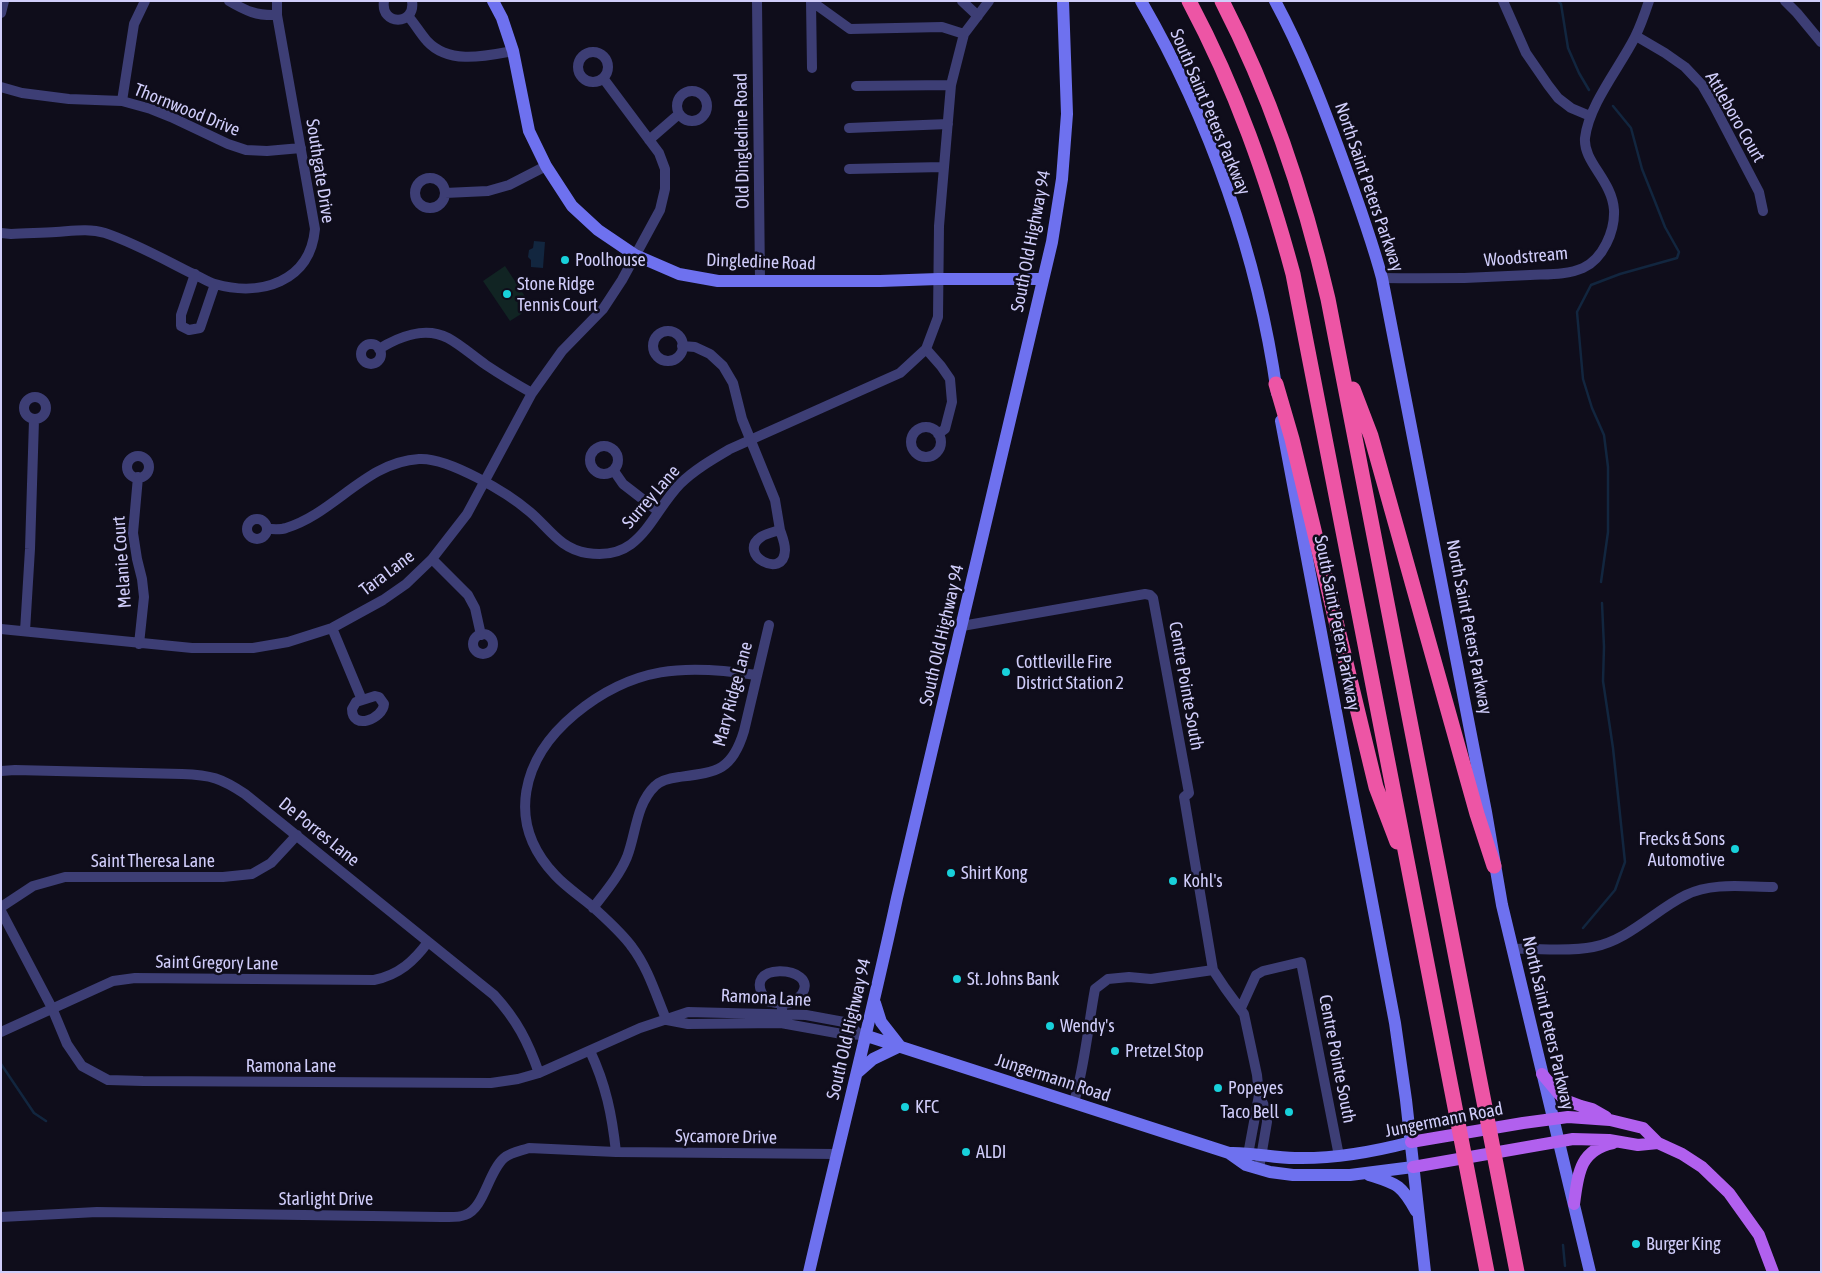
<!DOCTYPE html>
<html>
<head>
<meta charset="utf-8">
<style>
  body { margin:0 }
  #map { position:relative; width:1822px; height:1273px; overflow:hidden; background:#0f0d1b; font-family:"Asap Condensed",sans-serif }
  canvas { display:block }
  .frame { position:absolute; inset:0; border:2px solid #d0cdfa; pointer-events:none }
</style>
</head>
<body>
<div id="map">
<canvas width="1822" height="1273"></canvas>
<div class="frame"></div>
</div>
<script>
const c = document.querySelector('canvas').getContext('2d');
c.lineJoin = 'round';
function fill(path, color) { c.fillStyle = color; c.fill(path, 'evenodd'); }
function trace(path, color, width, dash) { c.strokeStyle = color; c.lineWidth = width; c.lineCap = dash ? 'butt' : 'round'; c.setLineDash(dash || []); c.stroke(path); }
function write(font, color, halo, rows, align = 'center') {
  c.font = font + ' "Asap Condensed",sans-serif'; c.lineWidth = 5; c.setLineDash([]); c.textBaseline = 'middle'; c.strokeStyle = halo; c.fillStyle = color; for (const [text, x, y, turn = 0] of rows) {
    c.save(); c.translate(x, y); c.rotate((+turn || 0) * Math.PI / 180); c.textAlign = isNaN(turn) ? turn : align; if (halo) c.strokeText(text, 0, 0); c.fillText(text, 0, 0); c.restore();
  }
}
fill(new Path2D(`
  M505,266L532,307L510,321L483,281Z`), '#112423');
fill(new Path2D(`
  M534,241L545,242L543,268L531,267V260L528,257L529,250L533,248Z`), '#12263f');
trace(new Path2D(`
  M1558,1L1561,4L1568,48L1579,73L1589,90
  M1601,582L1608,532V467L1604,435L1592,408L1583,379L1577,312L1591,285L1620,274L1677,258L1679,252L1665,227L1654,199L1642,169L1631,128L1613,106
  M1583,928L1615,890L1625,862L1613,748L1603,681L1604,647L1602,603
  M1,1064L34,1113L46,1121
  M1563,1245L1565,1266`), '#12263f', 2.5);
trace(new Path2D(`
  M229,1C246,11 257,16 277,15
  M384,1C380,26 416,26 412,1
  M757,1L760,281
  M811,1L850,29L942,27L964,34
  M811,1L812,68
  M962,1L978,16
  M1503,1L1526,53L1548,85L1558,98L1571,108L1590,116
  M1785,1L1797,13L1821,42
  M1,13L4,1
  M408,16C415,24 420,33 427,41C449,65 486,56 513,51
  M1636,36L1665,53L1685,67L1702,85L1713,104L1759,192L1763,211
  M578 67a15 15 0 1 1 30 0a15 15 0 1 1-30 0Z
  M856,86L951,85
  M1,87L22,93L69,99L122,101L151,109L171,117L228,144L246,150L267,151L301,148
  M677 106a15 15 0 1 1 30 0a15 15 0 1 1-30 0Z
  M122,101L134,24L145,1
  M849,128L948,124
  M649,140L679,114
  M849,169L943,167
  M415 193a15 15 0 1 1 30 0a15 15 0 1 1-30 0Z
  M445,193L488,191L509,185L546,166
  M1,233L11,234C26,233 41,233 56,232C72,231 89,228 105,233C135,243 163,259 191,273C199,276 207,282 215,284C261,297 310,282 315,229L277,15V1
  M195,274L181,315V326L189,330L200,328L215,284
  M1382,278C1432,279 1481,278 1530,275C1547,274 1567,275 1583,268C1603,259 1615,231 1614,210C1612,180 1583,162 1585,138C1589,104 1620,67 1635,37C1641,25 1645,13 1649,1
  M653 346a15 15 0 1 1 30 0a15 15 0 1 1-30 0Z
  M361 354a10 10 0 1 1 20 0a10 10 0 1 1-20 0Z
  M682,346L695,347L710,354L723,366L733,383L742,419L775,500L780,530
  M379,349C398,337 425,326 448,338C461,345 473,356 486,365C501,375 516,384 532,393
  M24 408a11 11 0 1 1 22 0a11 11 0 1 1-22 0Z
  M911 442a15 15 0 1 1 30 0a15 15 0 1 1-30 0Z
  M938,434L945,429L952,402L950,379L941,366L926,349L938,317L939,226L951,85L964,34L989,1
  M590 460a14 14 0 1 1 28 0a14 14 0 1 1-28 0Z
  M127 467a11 11 0 1 1 22 0a11 11 0 1 1-22 0Z
  M614,471L623,484L658,511
  M138,477L133,533L137,559L142,579L144,597L139,644
  M247 529a10 10 0 1 1 20 0a10 10 0 1 1-20 0Z
  M267,529C273,529 281,530 286,528C335,513 366,462 419,459C448,457 508,493 530,512C549,528 560,549 587,553C641,562 650,515 680,484C694,470 713,459 730,449L900,373L926,349
  M780,530C782,536 785,543 785,550C784,581 736,554 761,537C767,533 774,532 780,530Z
  M432,559L468,595L475,608L481,635
  M962,626L1145,594L1150,595L1153,598L1189,793L1184,797L1213,970
  M332,628L362,700
  M1,629L192,648H253L288,642L332,628L383,600L406,584L432,559L467,514L532,393L562,351L603,309L622,280L660,210L665,189V169L659,153L603,78
  M25,631L30,549L34,420
  M473 644a10 10 0 1 1 20 0a10 10 0 1 1-20 0Z
  M375,696L379,697L384,704C383,719 352,731 352,709L356,702Z
  M1,771L15,770L182,774C211,775 221,778 245,794L494,995C517,1020 528,1042 539,1073
  M1,907L33,886L65,877H223L252,874L271,863L297,835
  M593,908C606,891 619,876 627,857C636,834 636,804 655,786C661,780 671,778 679,777C717,772 732,771 744,731L769,625
  M1,911L52,1008L67,1044L82,1066L108,1080L143,1081L491,1083L518,1079L539,1073L640,1028L688,1012L806,1015L844,1022L861,1035
  M1513,949C1537,948 1570,952 1593,947C1629,940 1655,910 1686,895C1712,882 1745,887 1773,887
  M1241,1008L1256,975L1263,971L1301,962L1339,1156
  M666,1019C656,995 648,968 632,947C622,933 606,919 593,907C580,896 566,887 555,875C505,822 522,758 575,714C633,666 685,664 756,675
  M667,1020L688,1024L781,1023L842,1034L864,1035
  M782,1020V1004C791,1004 797,1001 802,994C821,965 735,960 767,1001L782,1004
  M1,1032L113,981L135,978L374,980C399,975 414,961 428,942
  M590,1051C606,1085 612,1115 616,1152
  M1074,1102C1085,1065 1088,1026 1095,989L1108,979L1129,977L1151,979L1213,970L1225,988L1244,1014L1257,1075L1259,1095L1247,1160
  M1259,1169L1267,1122V1112L1259,1095
  M1,1217L97,1212L441,1217C449,1217 458,1218 465,1215C484,1209 488,1172 504,1158C511,1152 520,1151 529,1148L616,1152L836,1154`), '#3d3e75', 10);
trace(new Path2D(`
  M493,1L502,18L513,51L529,131L546,166L572,206L598,230L635,255L679,274L718,281H880L938,279H1042
  M1141,1C1210,120 1258,257 1277,393
  M1275,1C1302,51 1322,103 1341,155C1356,196 1371,237 1382,278L1486,812L1502,905L1590,1272
  M1281,421L1395,1023L1406,1100L1425,1272
  M875,1003L881,1022L899,1045
  M867,1036L1229,1153C1252,1152 1273,1158 1295,1158C1335,1159 1373,1152 1411,1142
  M857,1073L873,1059L900,1046
  M1229,1153L1246,1165L1270,1172L1293,1175H1350L1413,1167
  M1369,1175C1397,1184 1401,1184 1416,1211
  M809,1272C838,1147 870,1023 897,898L1052,242L1062,179L1067,114L1063,1`), '#6e71ef', 12);
trace(new Path2D(`
  M1542,1074L1558,1093L1565,1100L1581,1106L1592,1109L1606,1117
  M1411,1142L1523,1123L1568,1117L1610,1120L1643,1128L1658,1143L1682,1154L1702,1167L1729,1193L1759,1235L1773,1272
  M1413,1167L1573,1139L1609,1140L1638,1145L1658,1143
  M1574,1204C1578,1175 1579,1150 1613,1143`), '#b160ee', 12);
trace(new Path2D(`
  M1189,1C1236,89 1267,178 1293,274L1487,1272
  M1222,1C1271,96 1304,195 1328,299L1517,1272
  M1276,384L1292,439L1376,787L1397,842
  M1353,389L1371,436L1477,814L1494,866`), '#ed55a5', 15);
for (const [x, y, r, color] of [
  [565,260,5,"#18d1db"],
  [507,294,5,"#18d1db"],
  [1006,672,5,"#18d1db"],
  [1735,849,5,"#18d1db"],
  [951,873,5,"#18d1db"],
  [1173,881,5,"#18d1db"],
  [957,979,5,"#18d1db"],
  [1050,1026,5,"#18d1db"],
  [1115,1051,5,"#18d1db"],
  [1218,1088,5,"#18d1db"],
  [905,1107,5,"#18d1db"],
  [1289,1112,5,"#18d1db"],
  [966,1152,5,"#18d1db"],
  [1636,1244,5,"#18d1db"]
]) { const dot = new Path2D(); dot.arc(x, y, r, 0, 2 * Math.PI); c.fillStyle = color; c.fill(dot); trace(dot, '#0f0d1b', 2); }
write('18px', '#d0cdfa', '#0f0d1b', [
  ["Thornwood Drive",187,110,22],
  ["South Saint Peters Parkway",1210,112,67],
  ["Attleboro Court",1735,117,60],
  ["Old Dingledine Road",742,141,-91],
  ["Southgate Drive",320,171,81],
  ["North Saint Peters Parkway",1369,187,71],
  ["South Old Highway 94",1031,241,-79],
  ["Woodstream",1526,257,-5],
  ["Dingledine Road",761,262,2],
  ["Surrey Lane",651,497,-49],
  ["Melanie Court",122,562,-94],
  ["Tara Lane",387,573,-37],
  ["South Saint Peters Parkway",1337,623,79],
  ["North Saint Peters Parkway",1469,627,79],
  ["South Old Highway 94",942,635,-77],
  ["Centre Pointe South",1186,686,80],
  ["Mary Ridge Lane",733,694,-75],
  ["De Porres Lane",319,832,39],
  ["Saint Theresa Lane",153,861],
  ["Saint Gregory Lane",217,963,1],
  ["Ramona Lane",766,998,3],
  ["North Saint Peters Parkway",1548,1023,77],
  ["South Old Highway 94",849,1029,-77],
  ["Centre Pointe South",1337,1059,79],
  ["Ramona Lane",291,1066],
  ["Jungermann Road",1053,1078,18],
  ["Jungermann Road",1444,1120,-11],
  ["Sycamore Drive",726,1137,1],
  ["Starlight Drive",326,1199]
]);
write('18px', '#d0cdfa', '#0f0d1b', [
  ["Poolhouse",575,260],
  ["Stone Ridge",517,284],
  ["Tennis Court",517,305],
  ["Cottleville Fire",1016,662],
  ["District Station 2",1016,683],
  ["Frecks & Sons",1725,839,"right"],
  ["Automotive",1725,860,"right"],
  ["Shirt Kong",961,873],
  ["Kohl's",1183,881],
  ["St. Johns Bank",967,979],
  ["Wendy's",1060,1026],
  ["Pretzel Stop",1125,1051],
  ["Popeyes",1228,1088],
  ["KFC",915,1107],
  ["Taco Bell",1279,1112,"right"],
  ["ALDI",976,1152],
  ["Burger King",1646,1244]
], 'left');
</script>
</body>
</html>
